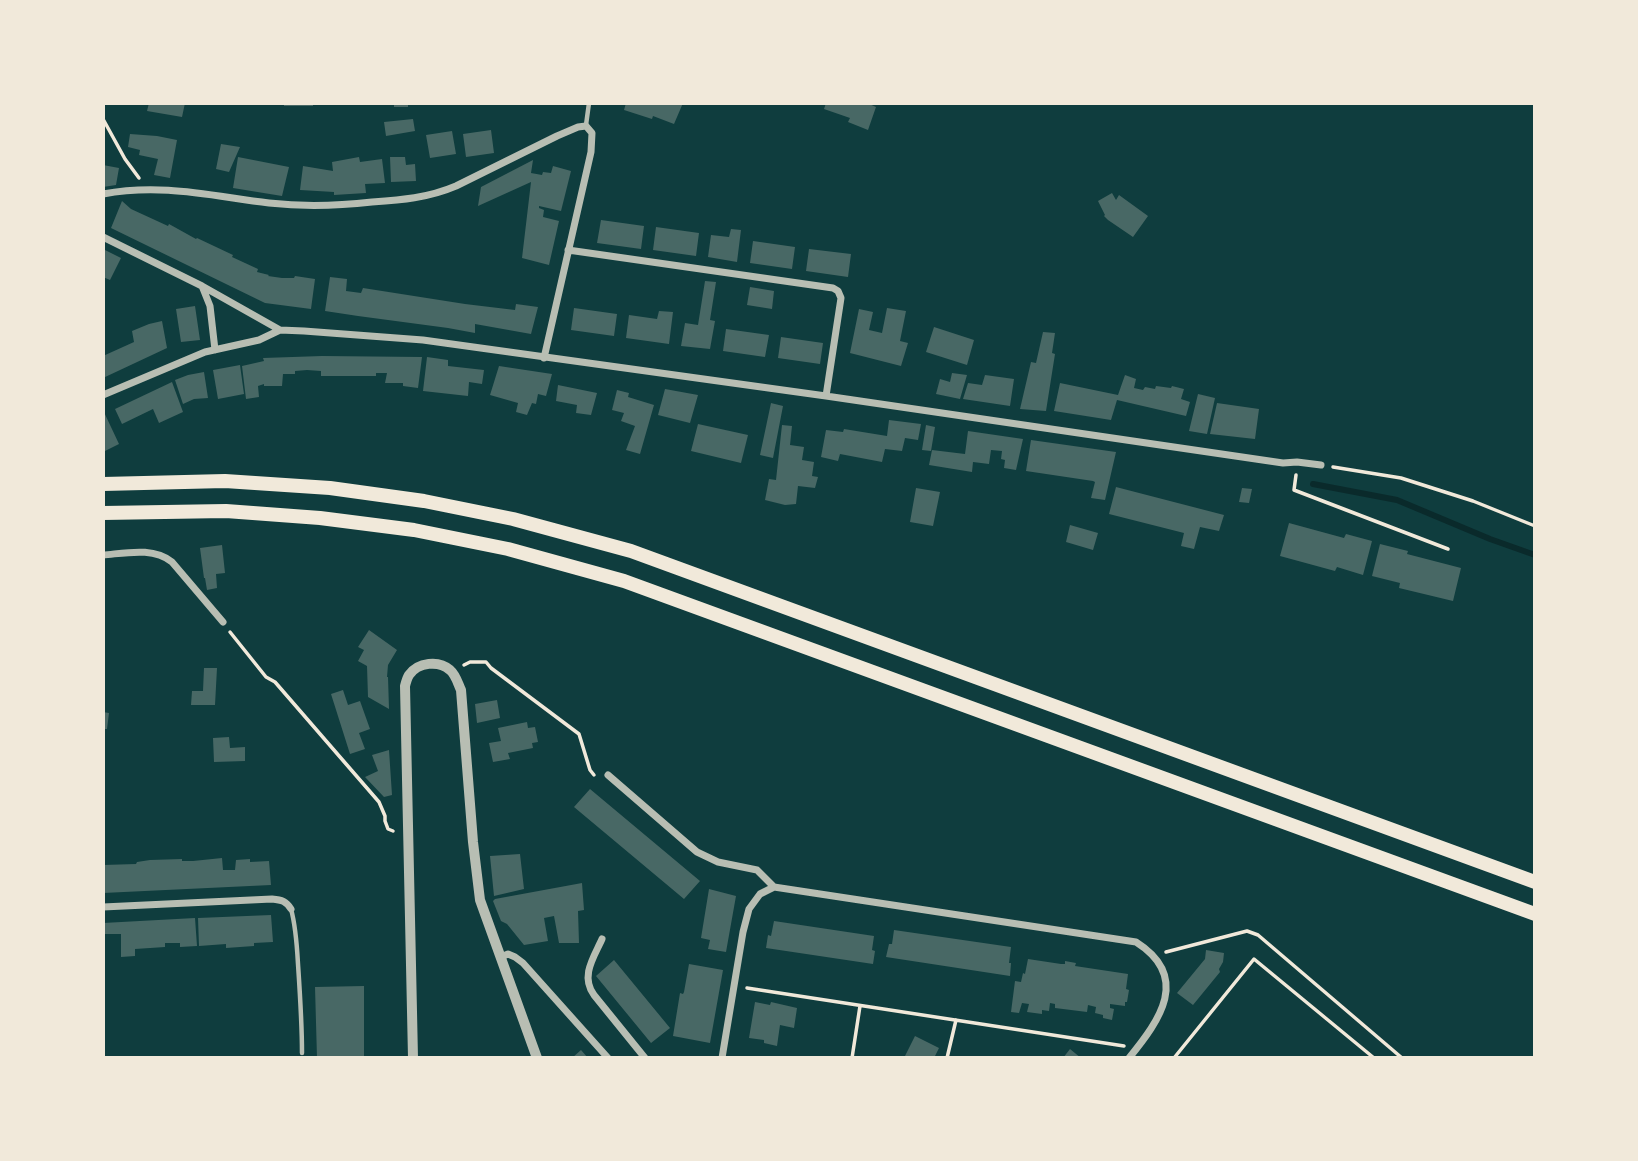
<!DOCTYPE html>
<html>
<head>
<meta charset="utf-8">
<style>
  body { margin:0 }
  #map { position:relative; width:1638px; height:1161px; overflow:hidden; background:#0f3d3e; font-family:"Golos Text",sans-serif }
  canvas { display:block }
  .frame { position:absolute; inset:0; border:105px solid #f1e9da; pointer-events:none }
</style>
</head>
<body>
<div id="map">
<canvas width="1638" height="1161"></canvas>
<div class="frame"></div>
</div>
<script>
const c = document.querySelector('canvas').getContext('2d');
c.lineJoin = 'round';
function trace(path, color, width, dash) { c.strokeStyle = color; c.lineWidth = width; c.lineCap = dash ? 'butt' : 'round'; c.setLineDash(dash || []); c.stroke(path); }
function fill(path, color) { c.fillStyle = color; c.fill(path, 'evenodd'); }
trace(new Path2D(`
  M1313,484L1397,500L1490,539L1535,555`), '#0a2a2b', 6);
fill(new Path2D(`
  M149,103H185L182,117L147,111Z
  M284,103H313V106H284Z
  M394,103H408V107H394Z
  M626,103H683L674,124L653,116L652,119L624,110Z
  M826,103H867L876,107L868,130L848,122L850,118L824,109Z
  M413,119L415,131L386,136L384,122Z
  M491,130L494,153L466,157L463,134Z
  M452,131L456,154L430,158L426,135Z
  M130,134L157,136L177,140L170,178L154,175L158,159L139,155L140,150L128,147Z
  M221,144L240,147L229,172L216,169Z
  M238,157L289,167L282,196L233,188Z
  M359,157L360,162L382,159L385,183L365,184L366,193L334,195V192L300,190L303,166L333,171L332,162Z
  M390,157H405L406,165L415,164L416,181L391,182Z
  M533,160L531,173L542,175L543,172L551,173L553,166L571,171L561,211L539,206V208L544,210L543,217L559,221L549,265L522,258L531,182L478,206L481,187Z
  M103,165L119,168L116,185L103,187Z
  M1112,193L1116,200L1119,195L1148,216L1133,237L1108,220L1104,216L1105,215L1098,201Z
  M122,201L131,209L168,226L169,224L196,239L197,238L233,255L232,257L258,269L257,272L269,275L268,276L282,278H294L295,276L315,279L311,309L265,303L111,228Z
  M601,220L644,226L641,249L597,243Z
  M656,227L699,233L696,256L653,250Z
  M731,229L741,230L737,262L708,257L711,235L729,237Z
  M753,241L795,247L792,269L750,263Z
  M103,249L121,258L110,280L103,277Z
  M809,249L851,254L848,277L806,271Z
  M330,277L347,279L346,291L361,293L363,288L465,304L515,310L516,304L538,307L531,334L475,324V333L448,328L358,316L325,311Z
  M705,281L716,282L710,320L715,321L710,349L681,346L685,323L698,325Z
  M750,287L774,291L772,309L747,305Z
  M195,306L200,340L181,342L176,309Z
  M574,308L617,314L614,336L571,330Z
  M887,308L906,311L900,341L908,343L901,366L850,353L859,309L873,312L869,330L882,333Z
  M659,311L673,312L669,344L626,338L629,315L657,319Z
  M162,321L167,348L103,378V356L134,342L132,331L149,324Z
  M934,327L974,340L967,365L926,352Z
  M726,329L769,335L765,357L723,351Z
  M1043,332L1055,333L1052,353L1055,354L1046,411L1020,409L1031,362L1036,363Z
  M781,337L823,343L820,364L778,358Z
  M322,356L422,357L418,388L403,386V383H385L387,373H376V376H321V371L307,370L295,371V374H283L282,386H264V384L258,386L259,397L246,399L242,366L264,361L263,358Z
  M427,357L448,360V366L484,370L482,384L469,382L468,396L423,391Z
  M240,365L244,394L218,399L213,370Z
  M499,366L552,374L546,396L538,394L536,404L532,403L527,415L516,412L518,403L490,395Z
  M204,372L208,398L194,399L183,404L175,380L188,375Z
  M952,373L967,375L960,399L936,394L940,379L950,382Z
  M985,375L1014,379L1010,406L963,399L968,383L982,385Z
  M1125,375L1136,379L1134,388L1143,390L1145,387L1155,389L1156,386L1171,388L1172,386L1184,389L1181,399L1190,402L1186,416L1117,400L1111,420L1054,411L1060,383L1118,395Z
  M172,382L183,412L159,423L153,409L122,424L115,409Z
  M558,385L597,393L591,415L576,413L577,405L556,401Z
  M665,389L698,395L690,423L658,415Z
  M617,390L629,393L628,397L654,405L640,454L626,450L635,426L621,421L624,413L612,410Z
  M1198,394L1215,398L1207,434L1189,431Z
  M771,403L783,406L773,458L760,455Z
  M1217,403L1259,409L1255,439L1210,434Z
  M103,410L119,444L103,452Z
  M889,420L921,424L918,440L905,438L902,451L885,449L882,462L840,454L838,461L821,457L826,430L843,432L844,429L887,436Z
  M698,424L748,435L741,463L691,451Z
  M782,425L792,426L790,445L804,447L802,460L814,462L812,476L818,477L815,488L798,486L796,504L785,505L765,500L769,479L776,480Z
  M926,425L935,427L931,451L922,450Z
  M968,431L1023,439L1016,470L1004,468L1005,460L1001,459L1002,451L991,450L989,464L973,462L972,472L929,465L932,450L965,454Z
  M1031,440L1116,452L1105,500L1091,498L1095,482L1093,481L1026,471Z
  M1116,487L1224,515L1219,531L1200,527L1194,549L1181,546L1184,533L1109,514Z
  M916,488L940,492L933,526L910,522Z
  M1242,488L1252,489L1249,503L1239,502Z
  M1289,523L1344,538L1346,534L1372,541L1363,575L1337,567L1335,571L1280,556Z
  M1070,525L1098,533L1093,550L1066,542Z
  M1380,544L1408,551L1407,554L1461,568L1453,601L1399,588L1400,583L1372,576Z
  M222,545L225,573L216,574L217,588L207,590L205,578H204L200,548Z
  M369,630L397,650L388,665L387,677H388L389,709L368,697L367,666L358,661L364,650L358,647Z
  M204,668H217L215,705H191L192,691H203Z
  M343,690L348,705L360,701L370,729L359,733L365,749L350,754L331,694Z
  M497,700L500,718L477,723L475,704Z
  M103,712L109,713L107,729H103Z
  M527,722L528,728L535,727L538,742L532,743L533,748L508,753L510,759L493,762L489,743L501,741L498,728Z
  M229,737L230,748L245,747V761L214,762L213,738Z
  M389,750L392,795L384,797L365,777L378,771L372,755Z
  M590,789L700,881L684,899L574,807Z
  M520,854L524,889L494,896L490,856Z
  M222,858L223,870H235L236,860L250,859V862L269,861L271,885L103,893V865L136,864L137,862L150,860L182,859V861H193Z
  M582,883L584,910L578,911L579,943H559L554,916L544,918L548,941L524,945L507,924L501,921L493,901L495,899Z
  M709,889L736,896L726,952L708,949L710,940L701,938Z
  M271,915L273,942L254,943V946L226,948V944L199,946L198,918Z
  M195,918L197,946L180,947V943H165V947L135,949V956L121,957V934H103V923Z
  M774,921L874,936L872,950L875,951L873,964L766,948L768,935L771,936Z
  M894,930L1011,947L1009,963H1011L1010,976L886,957L889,944H892Z
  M1206,950L1224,953L1223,962L1219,969L1220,972L1193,1005L1177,993L1205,959Z
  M1028,959L1061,964H1065V961L1076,963L1075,966L1128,974L1126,989L1129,990L1127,1002H1125V1006L1110,1004V1008L1114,1009L1112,1020L1103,1018V1015L1095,1013L1096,1007L1088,1005L1087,1012L1055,1008V1004L1050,1003L1049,1011L1042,1010V1014L1027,1012L1029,1004L1022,1003L1019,1013L1011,1012L1015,981L1021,982L1023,973L1025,974Z
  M614,960L670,1028L651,1043L596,976Z
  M689,964L723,970L710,1043L673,1036L680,993L683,994L684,992Z
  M364,986V1058H317L315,987Z
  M755,1002L770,1005L771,1002L797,1008L794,1028L780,1025L777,1046L764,1043V1040L749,1038Z
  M915,1036L939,1048L934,1058H904Z
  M1070,1049L1081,1058H1063Z
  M581,1050L588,1058H572Z`), '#486865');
trace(new Path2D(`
  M103,119L125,159L139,178
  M1333,467L1401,478L1473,501L1535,526
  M1296,475L1294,490L1448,549
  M230,632L266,677L275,682L379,802L385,816V821L388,829L393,831
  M464,665L470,662H486L491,668L579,734L590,770L594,775
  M1166,952L1247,931L1258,935L1402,1058
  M747,988L1124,1046
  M852,1058L860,1006
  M947,1058L956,1020
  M1174,1058L1254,959L1374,1058`), '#f1e9da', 3.5);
trace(new Path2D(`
  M586,125L589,103
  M291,909C296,927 297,946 298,964C300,994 302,1023 302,1053`), '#b8beb3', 4.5);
trace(new Path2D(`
  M103,194C162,183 211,196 269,203C304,207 337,206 372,202C401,200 428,198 456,186L557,136L578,127L586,126L592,133L591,152L544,358
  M103,237L202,286L280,330
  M568,250L833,288L838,291L841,298L826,396
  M202,286L210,306L215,350
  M103,395L205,352L259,340L280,330L304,331L423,340L826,396L1283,463L1297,462L1321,465
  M103,555C127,553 153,547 172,562L223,622
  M608,775L697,852L718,862L757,870L774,887L1136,942C1191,977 1160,1020 1129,1058
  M103,907L272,899C282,900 286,901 291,909
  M602,939C594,957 580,976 594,995L645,1058
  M501,957L508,954L515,957L523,963L608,1058
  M722,1058L743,932L749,909L760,894L774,887`), '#b8beb3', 7);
trace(new Path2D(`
  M413,1058L405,686C406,682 407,678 409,675C418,662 439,660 450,670C456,675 458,684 461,690L473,842L480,900L537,1058`), '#b8beb3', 10);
trace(new Path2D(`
  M103,484L225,481L330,488L424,501L513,519L631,551L1535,882
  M103,513L226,511L320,518L414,530L508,549L624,581L1535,914`), '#f1e9da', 14);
</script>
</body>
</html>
